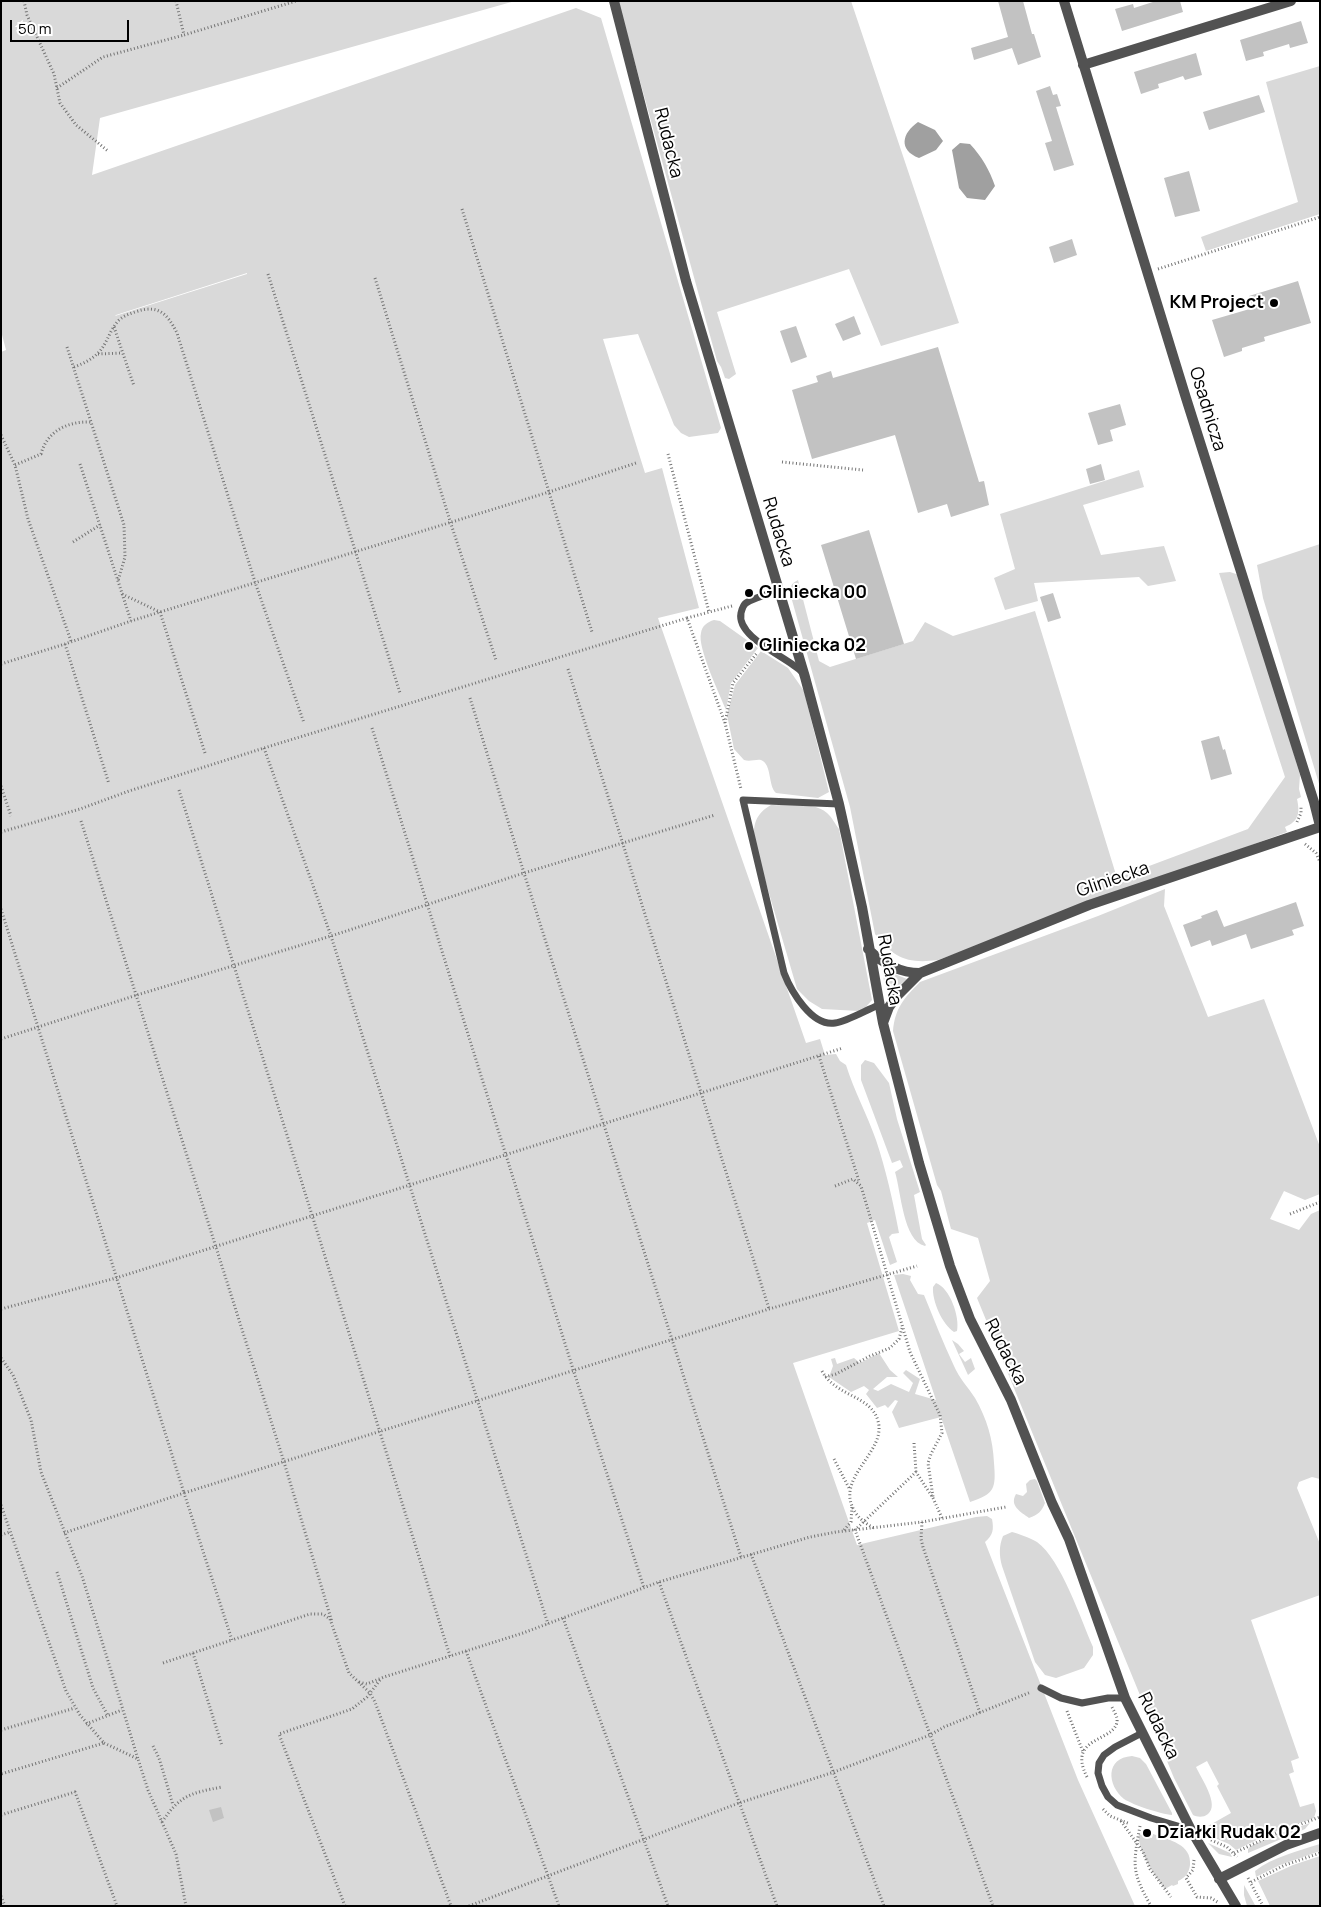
<!DOCTYPE html>
<html>
<head>
<meta charset="utf-8">
<style>
  body { margin:0 }
  #map { position:relative; width:1321px; height:1907px; overflow:hidden; background:#fff; font-family:Manrope,sans-serif }
  canvas { display:block }
  .frame { position:absolute; inset:0; border:2px solid #000; pointer-events:none }
  .scale { position:absolute; left:10px; top:20px; width:119px; height:22px; box-sizing:border-box; border:2px solid #000; border-top:0; padding-left:6px; font-size:15px; line-height:18px; white-space:nowrap; color:#000; -webkit-text-stroke:4px #fff; paint-order:stroke }
</style>
</head>
<body>
<div id="map">
<canvas width="1321" height="1907"></canvas>
<div class="frame"></div>
<div class="scale">50 m</div>
</div>
<script>
const c = document.querySelector('canvas').getContext('2d');
c.lineJoin = 'round';
function fill(path, color) { c.fillStyle = color; c.fill(path, 'evenodd'); }
function trace(path, color, width, dash) { c.strokeStyle = color; c.lineWidth = width; c.lineCap = dash ? 'butt' : 'round'; c.setLineDash(dash || []); c.stroke(path); }
function write(font, color, halo, rows, align = 'center') {
  c.font = font + ' Manrope,sans-serif'; c.lineWidth = 4; c.setLineDash([]); c.textBaseline = 'middle'; c.strokeStyle = halo; c.fillStyle = color; for (const [text, x, y, turn = 0] of rows) {
    c.save(); c.translate(x, y); c.rotate((+turn || 0) * Math.PI / 180); c.textAlign = isNaN(turn) ? turn : align; if (halo) c.strokeText(text, 0, 0); c.fillText(text, 0, 0); c.restore();
  }
}
fill(new Path2D(`
  M1,1H515L100,118L92,175L576,8L601,18L721,428L718,433L689,437L681,433L674,425L638,334L603,339L645,473L662,468L699,608L658,618L806,1043L820,1039L825,1055L836,1054L840,1061L846,1065C854,1091 867,1114 876,1140C886,1170 893,1201 899,1233L892,1234L889,1237L897,1262L890,1265L875,1220L867,1223L899,1331L793,1363L857,1545L976,1517L987,1516L992,1519C994,1530 993,1535 985,1542L1078,1780L1135,1906H1V352L6,350L1,331ZM247,273V274L115,316L116,315Z
  M618,1H851L959,323L881,346L849,269L717,312L736,374L729,379L725,378L721,367L717,361Z
  M1320,66V214L1206,251L1201,237L1298,202L1266,82Z
  M1139,470L1144,487L1083,505L1101,555L1164,546L1176,581L1148,586L1139,577L1034,583L1038,601L1005,610L994,578L1015,569L1000,514Z
  M1320,544V787L1263,598L1257,565Z
  M1230,572L1242,576L1300,775L1299,789L1301,797L1297,799C1300,813 1299,821 1285,827L1287,832L938,960C907,964 894,958 875,934L850,807L790,593C790,586 792,583 798,580L819,661L830,667L913,641L925,622L953,636L1035,611L1117,878L1248,829L1285,777L1219,573Z
  M714,620L720,621L758,648L731,683L726,710C720,695 697,647 701,633C702,626 707,622 714,620Z
  M761,651L788,668L804,691L829,792L818,798L776,793C768,786 772,764 761,760C756,759 750,762 744,760L734,749L727,715L735,685Z
  M771,805C787,806 813,801 827,813C832,817 835,824 839,829L872,1000L865,1008L859,1011L822,1009L809,1001L797,989L754,842C753,825 755,814 771,805Z
  M1165,889L1164,906L1208,1017L1264,999L1320,1147V1194L1305,1200L1284,1191L1270,1219L1299,1230L1311,1214L1320,1210V1479L1312,1477L1299,1482L1297,1488L1320,1544V1595L1251,1620L1299,1758L1291,1761L1294,1772L1289,1774L1300,1807L1314,1803L1316,1811L1314,1818L1269,1834L1236,1850L1229,1844L1203,1833L1208,1826L1231,1813L1217,1786L1219,1784L1207,1761L1196,1767C1201,1778 1220,1805 1208,1814C1203,1818 1197,1817 1193,1815L1174,1778L977,1298L990,1281L978,1238L951,1229L941,1191L937,1185L893,1031C895,1008 904,998 920,982L1098,916Z
  M882,969L907,979L900,985L890,986L884,981Z
  M865,1060L874,1063L889,1083L897,1119L920,1192L914,1195L922,1239L926,1245L925,1246C903,1241 901,1191 895,1172L903,1167L900,1160L892,1163L861,1080V1065Z
  M903,1274L911,1276L910,1280L918,1294L924,1295C934,1319 943,1343 954,1366C959,1378 968,1387 975,1398C987,1419 993,1439 994,1463C996,1488 995,1494 970,1502L941,1417L899,1428L892,1412L898,1401L895,1400L888,1408L885,1405L877,1408L866,1394L869,1390L864,1386L851,1392L829,1377L833,1366L831,1359L835,1358L837,1364L854,1358L860,1363L879,1353L890,1370L898,1377H887L873,1389L878,1391L891,1384L909,1392L913,1383L903,1373L906,1370L920,1379L915,1394L936,1400L894,1275Z
  M936,1283C950,1288 960,1317 957,1331L954,1332C942,1324 932,1301 933,1287Z
  M952,1340L958,1344L964,1351L959,1354L965,1362L971,1358L975,1369L968,1375Z
  M1035,1479L1037,1481L1045,1503C1042,1511 1038,1515 1029,1518C1021,1512 1009,1506 1016,1494L1023,1496L1027,1492L1026,1484L1030,1480Z
  M1012,1532C1019,1534 1030,1538 1037,1542C1061,1559 1081,1620 1093,1647V1655L1084,1668L1056,1678L1045,1675L1035,1662L1002,1566C999,1555 999,1546 1003,1536Z
  M1132,1756L1140,1758L1146,1764L1172,1813V1815C1161,1814 1133,1805 1124,1799C1107,1785 1105,1758 1132,1756Z
  M1310,1823L1305,1829L1248,1853V1849L1251,1846L1275,1835Z
  M1139,1834L1152,1838L1153,1834C1169,1840 1192,1844 1190,1865C1189,1873 1185,1878 1178,1881V1884L1173,1886L1172,1885L1165,1889C1156,1878 1136,1848 1139,1834Z
  M1208,1843L1230,1853L1232,1857L1219,1854Z
  M1320,1844V1851L1280,1865L1256,1877L1255,1871C1273,1857 1298,1851 1320,1844Z
  M1320,1856V1906H1270L1258,1881L1293,1865Z
  M1244,1885L1255,1905V1906H1247L1244,1895Z`), '#d9d9d9');
fill(new Path2D(`
  M918,122L935,130L943,141L936,150L919,158C898,150 902,133 918,122Z
  M960,143L970,144C982,157 989,169 995,186L985,200L967,198L959,188L952,150Z`), '#a0a0a0');
fill(new Path2D(`
  M998,1H1023L1032,34H1034L1041,57L1018,65L1012,48L974,60L971,48L1008,37Z
  M1156,1H1180L1183,12L1122,31L1115,9L1133,4L1134,8Z
  M1301,21L1308,43L1290,48L1289,44L1263,52L1264,56L1246,61L1240,40Z
  M1196,53L1202,75L1185,80L1183,76L1171,80L1158,84L1159,88L1141,94L1134,72Z
  M1050,86L1053,95L1057,94L1061,106L1056,107L1074,165L1054,171L1045,143L1052,141L1036,91Z
  M1259,95L1265,112L1209,130L1203,112Z
  M1189,171L1200,211L1175,217L1164,178Z
  M1072,239L1077,255L1054,263L1049,247Z
  M1298,281L1311,323L1264,337L1265,341L1242,348V351L1224,357L1212,320L1253,308L1249,296Z
  M854,316L861,334L843,341L835,324Z
  M796,326L807,357L791,363L780,331Z
  M938,347L979,482L984,481L989,505L951,517L947,504L918,513L895,435L812,459L792,390L818,382L816,376L831,371L833,378Z
  M1120,404L1126,425L1110,430L1113,441L1098,445L1088,413Z
  M1101,464L1105,480L1090,484L1086,469Z
  M869,530L904,644L856,659L821,545Z
  M1053,593L1061,618L1048,622L1040,597Z
  M1219,736L1223,750L1225,749L1232,774L1211,780L1201,741Z
  M1296,902L1304,926L1292,930L1294,935L1251,949L1246,934L1212,946L1210,940L1191,947L1183,925L1202,918L1201,916L1217,910L1224,927Z
  M221,1807L224,1818L213,1822L209,1810Z`), '#c2c2c2');
trace(new Path2D(`
  M24,1L27,15L54,74L60,103L76,125L108,151
  M176,1L184,35L296,1
  M57,88L103,57L184,35
  M462,209L592,632
  M1158,269L1320,217
  M268,274L400,693
  M375,278L450,521L496,660
  M114,327L134,386
  M67,347L124,525L125,557L118,581
  M98,354L122,353
  M74,367C82,364 91,360 97,354C107,345 109,331 118,321C123,316 129,314 135,312C158,304 167,313 177,333L255,582L304,723
  M1,435L15,465L28,519L71,641
  M668,454L709,612
  M782,462L863,470
  M80,464L131,621
  M15,465L41,454C47,431 68,421 91,422
  M73,542L100,525
  M122,594L160,612L205,753
  M732,606L687,618L725,723L741,789
  M65,644L109,784
  M1,664L65,644L131,621L549,492L636,463
  M568,669L769,1309
  M470,698L524,873L741,1557
  M725,723L733,683L757,653
  M372,728L573,1369L644,1588
  M264,748L331,936L548,1624
  M1,786L11,816
  M179,790L450,1656
  M81,821L284,1462L332,1622
  M1297,822L1301,813V807
  M1,832L80,809L129,791L264,748L687,618
  M1305,844L1316,853L1320,862
  M1,909L184,1493L769,1309L917,1266
  M1,1039L137,995L331,936L524,873L715,815
  M819,1056L859,1181
  M835,1186L853,1179L861,1186L910,1352L940,1415L942,1433L931,1454L928,1463L933,1497
  M1290,1214L1320,1202
  M1,1309L116,1278L843,1048
  M1,1358L13,1375L31,1420L41,1472L82,1576L138,1759
  M822,1371C836,1397 871,1395 878,1421C887,1452 835,1477 854,1510C858,1518 866,1524 874,1528
  M825,1377L836,1374L870,1356L890,1348L899,1339L902,1328
  M914,1443L916,1472
  M834,1459L850,1490
  M1,1505L66,1691L80,1715L104,1743L1,1774
  M942,1518L933,1498L916,1472L855,1530L993,1906
  M922,1522L921,1539L923,1547L980,1713
  M844,1530L851,1522L852,1506
  M64,1533L184,1493L232,1640L310,1614H323L330,1619L349,1673L370,1693L375,1702L451,1906
  M1,1535L10,1532
  M751,1554L884,1906
  M57,1572L93,1688L108,1716
  M659,1582L777,1906
  M563,1618L668,1906
  M466,1651L559,1906
  M193,1653L222,1746
  M163,1663L232,1640
  M359,1682L367,1684L384,1677L523,1633L659,1582L810,1537L836,1532L922,1522L1006,1507
  M1067,1711L1083,1752
  M86,1724L122,1710
  M1,1730L75,1708
  M104,1743L138,1759L148,1790L176,1854L186,1906
  M153,1746L159,1758L173,1805
  M1087,1777C1065,1734 1120,1743 1117,1718C1116,1715 1114,1711 1112,1707
  M1103,1809L1110,1816L1130,1824
  M1,1815L75,1792L117,1906
  M1121,1821L1143,1852L1150,1869L1171,1897
  M162,1822C180,1795 191,1793 222,1787
  M1140,1826C1133,1865 1131,1871 1151,1906
  M1211,1840L1227,1847L1237,1857
  M1234,1853L1277,1833L1320,1817
  M1194,1860L1193,1870L1186,1878L1197,1897L1211,1898L1219,1903
  M1248,1878L1263,1906
  M1251,1882L1285,1865L1320,1853
  M1,1896L5,1906
  M345,1906L279,1734L352,1709L367,1697L380,1680
  M469,1906L739,1803L834,1772L930,1735L944,1727L1031,1692`), '#747474', 3, [1, 2.5]);
trace(new Path2D(`
  M779,591C769,594 755,597 746,603C743,605 742,609 741,613C736,638 788,657 802,672
  M839,804L743,800L784,973C791,991 812,1027 835,1023C848,1021 866,1010 879,1005
  M1041,1688L1061,1698L1082,1703L1108,1698H1125
  M1142,1733L1115,1747L1104,1755L1099,1763L1098,1773L1102,1786L1108,1797L1117,1805L1151,1818L1191,1830`), '#525252', 7);
trace(new Path2D(`
  M614,1L686,281L805,677L839,804L862,907L883,1023L919,1163L950,1266L970,1319L1011,1400L1052,1503L1069,1539L1125,1698L1191,1830L1236,1906
  M1064,1L1186,398L1314,802L1320,826
  M1083,65L1291,1
  M868,949C882,963 900,973 920,973
  M883,1023L889,1007L897,996L920,973L1089,905L1320,827
  M1219,1879L1286,1845L1320,1833`), '#525252', 10);
for (const [x, y, r, color] of [
  [1274,303,5,"#000"],
  [749,593,5,"#000"],
  [749,646,5,"#000"],
  [1147,1833,5,"#000"]
]) { const dot = new Path2D(); dot.arc(x, y, r, 0, 2 * Math.PI); c.fillStyle = color; c.fill(dot); trace(dot, '#fff', 2); }
write('18px', '#000', '#fff', [
  ["Rudacka",668,143,76],
  ["Osadnicza",1207,409,73],
  ["Rudacka",778,532,73],
  ["Gliniecka",1113,880,-19],
  ["Rudacka",889,970,80],
  ["Rudacka",1005,1352,63],
  ["Rudacka",1158,1726,64]
]);
write('bold 18px', '#000', '#fff', [
  ["KM Project",1264,303,"right"],
  ["Gliniecka 00",759,593],
  ["Gliniecka 02",759,646],
  ["Działki Rudak 02",1157,1833]
], 'left');
</script>
</body>
</html>
